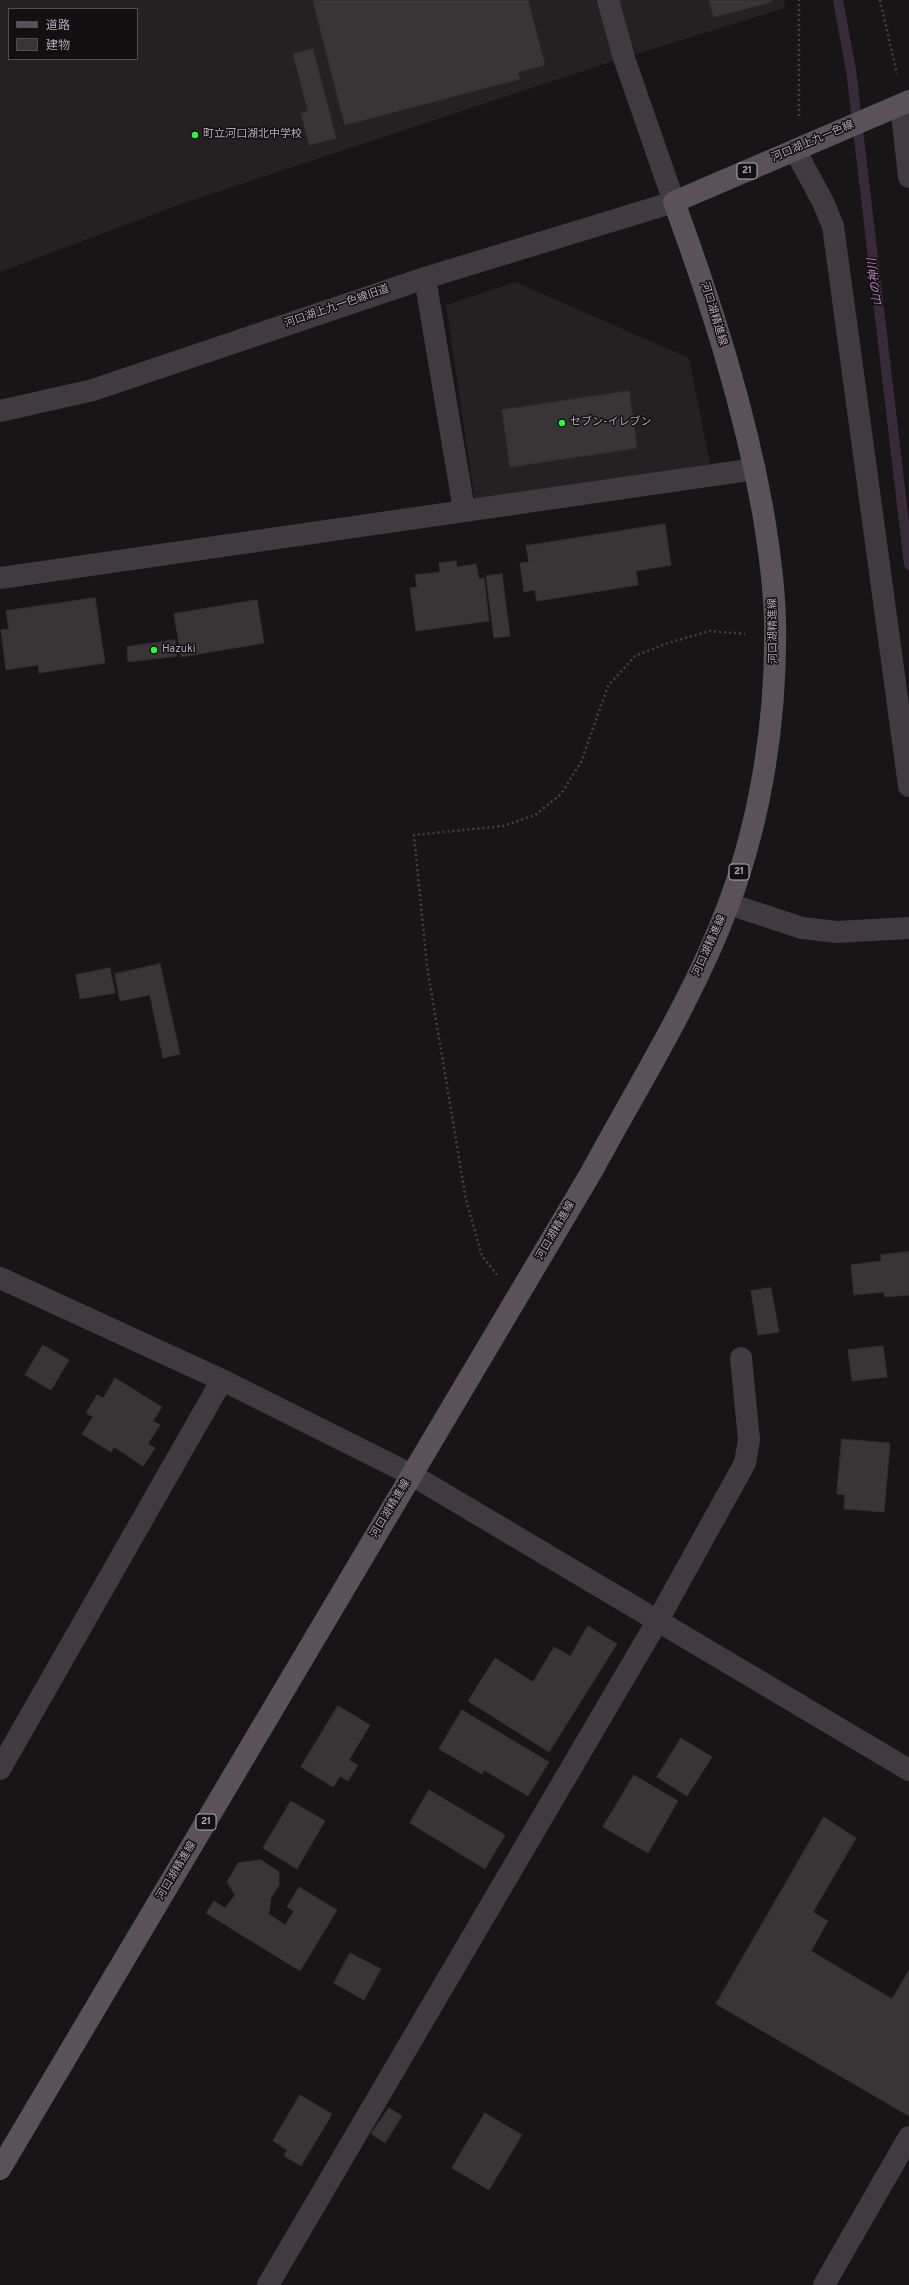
<!DOCTYPE html>
<html>
<head>
<meta charset="utf-8">
<style>
  body { margin:0 }
  #map { position:relative; width:909px; height:2285px; overflow:hidden; background:#171516; font-family:Overpass,"Noto Sans JP",sans-serif }
  canvas { display:block }
  .legend { position:absolute; left:8px; top:8px; width:130px; height:52px; box-sizing:border-box; background:#121011; border:1px solid #544c53; margin:0; padding:5px 7px; list-style:none; font-size:12px; color:#b7a6b5 }
  .legend li { display:flex; align-items:center; gap:8px; height:20px }
  .legend b { width:20px; border:1px solid #544c53 }
</style>
</head>
<body>
<div id="map">
<canvas width="909" height="2285"></canvas>
<ul class="legend">
<li><b style="height:5px;background:#5b5159"></b>道路</li>
<li><b style="height:11px;background:#393537"></b>建物</li>
</ul>
</div>
<script>
const c = document.querySelector('canvas').getContext('2d');
c.lineJoin = 'round';
function fill(path, color) { c.fillStyle = color; c.fill(path, 'evenodd'); }
function trace(path, color, width, dash) { c.strokeStyle = color; c.lineWidth = width; c.lineCap = dash ? 'butt' : 'round'; c.setLineDash(dash || []); c.stroke(path); }
function write(font, color, halo, rows, align = 'center') {
  c.font = font + ' Overpass,"Noto Sans JP",sans-serif'; c.lineWidth = 3; c.setLineDash([]); c.textBaseline = 'middle'; c.strokeStyle = halo; c.fillStyle = color; for (const [text, x, y, turn = 0] of rows) {
    c.save(); c.translate(x, y); c.rotate((+turn || 0) * Math.PI / 180); c.textAlign = isNaN(turn) ? turn : align; if (halo) c.strokeText(text, 0, 0); c.fillText(text, 0, 0); c.restore();
  }
}
fill(new Path2D(`
  M0,0H784L785,8L598,66L181,204L0,272ZM9,9H137V59H9Z
  M515,282L689,358L710,464L475,502L446,305Z`), '#242122');
trace(new Path2D(`
  M838,0L851,70L909,565`), '#392a3b', 10);
const building = new Path2D(`
  M313,0H528L545,65L518,72L520,79L345,125Z
  M709,0H771L772,2L714,17Z
  M313,49L336,138L309,145L301,113L308,111L293,54Z
  M629,391L637,448L510,467L502,410Z
  M665,524L671,565L636,571L638,585L537,601L535,590L524,592L520,563L529,562L526,546Z
  M456,561L457,567L476,564L479,579L484,578L489,621L416,631L410,588L417,587L415,575L440,572L439,563Z
  M502,574L510,636L494,638L486,576Z
  M95,598L105,663L39,673L38,665L6,670L1,630L9,629L6,611Z
  M257,600L264,643L181,657L174,614Z
  M175,640L177,656L128,662L127,647Z
  M160,964L180,1054L163,1058L150,995L120,1001L115,974Z
  M110,968L115,993L80,999L76,975Z
  M909,1252V1295L885,1297L884,1292L854,1295L851,1265L881,1261V1255Z
  M771,1288L779,1332L758,1335L751,1291Z
  M43,1345L69,1360L51,1390L25,1375Z
  M883,1346L887,1377L852,1381L848,1350Z
  M115,1378L162,1407L153,1421L160,1425L148,1444L155,1448L143,1466L114,1447L111,1452L82,1434L93,1417L86,1413L97,1395L103,1398Z
  M842,1439L890,1443L884,1512L844,1509L845,1495L837,1494Z
  M588,1626L617,1644L549,1752L468,1701L495,1658L533,1682L554,1647L570,1656Z
  M338,1706L370,1725L349,1760L358,1765L348,1781L340,1776L333,1787L301,1767Z
  M462,1710L549,1762L528,1796L484,1770L482,1774L439,1749Z
  M681,1738L712,1757L687,1796L657,1777Z
  M634,1775L678,1801L648,1853L603,1827Z
  M429,1790L505,1835L485,1869L410,1823Z
  M291,1801L325,1821L297,1869L263,1848Z
  M824,1817L856,1838L813,1912L828,1921L811,1951L892,1999L909,1970V2116L716,2004Z
  M261,1860L279,1872V1885L271,1898L269,1914L285,1925L294,1911L287,1907L299,1887L337,1910L300,1971L206,1913L214,1901L225,1908L235,1895L227,1882L238,1863Z
  M350,1953L381,1969L364,2000L334,1983Z
  M300,2095L332,2114L301,2166L284,2156L287,2150L273,2141Z
  M389,2108L402,2116L385,2143L371,2134Z
  M485,2113L522,2135L489,2190L452,2168Z`);
fill(building, '#393537');
trace(building, '#332f31', 1);
trace(new Path2D(`
  M880,0L897,74
  M799,116V0
  M497,1275L482,1256L466,1200L427,966L414,835L503,826L535,815L561,794L581,762L608,686L635,656L668,643L710,631L745,634`), '#483f47', 2.5, [2, 3]);
trace(new Path2D(`
  M901,105L909,177
  M795,150L823,202L833,226L909,786
  M425,278L464,510
  M0,411L93,390L425,278L674,202L624,58L608,0
  M0,578L755,469
  M729,904L802,928L837,932L909,928
  M0,1278L222,1380L412,1475L909,1770
  M0,1769L222,1380
  M268,2285L658,1620L745,1463L749,1440L741,1358
  M824,2285L909,2137`), '#413a3f', 22);
trace(new Path2D(`
  M0,2169L592,1171C639,1084 693,999 728,906C762,816 777,715 775,619C774,584 769,548 763,512C744,406 711,303 674,202L909,101`), '#5b5159', 22);
for (const [x, y, r, color] of [
  [195,135,4,"#2af93e"],
  [562,423,4,"#2af93e"],
  [154,650,4,"#2af93e"]
]) { const dot = new Path2D(); dot.arc(x, y, r, 0, 2 * Math.PI); c.fillStyle = color; c.fill(dot); trace(dot, '#121011', 1.5); }
for (const [x, y, w] of [
  [747,171,20],
  [739,872,20],
  [206,1822,20]
]) { const box = new Path2D(); box.roundRect(x - w / 2, y - 8, w, 16, 3); c.fillStyle = '#121011'; c.fill(box); trace(box, '#b7a6b5', 1); }
write('bold 10px', '#b7a6b5', null, [
  ["21",747,171],
  ["21",739,872],
  ["21",206,1822]
]);
write('11px', '#b7a6b5', '#121011', [
  ["町立河口湖北中学校",203,135],
  ["セブン-イレブン",570,423],
  ["Hazuki",162,650]
], 'left');
write('11px', '#b7a6b5', '#121011', [
  ["河口湖上九一色線",813,142,-23],
  ["河口湖上九一色線旧道",337,307,-19],
  ["河口湖精進線",713,314,73],
  ["河口湖精進線",774,631,-91],
  ["河口湖精進線",710,946,-66],
  ["河口湖精進線",556,1231,-60],
  ["河口湖精進線",391,1509,-59],
  ["河口湖精進線",177,1871,-59]
]);
write('italic 12px', '#ae7bb4', '#121011', [
  ["山の神川",876,282,-97]
]);
</script>
</body>
</html>
